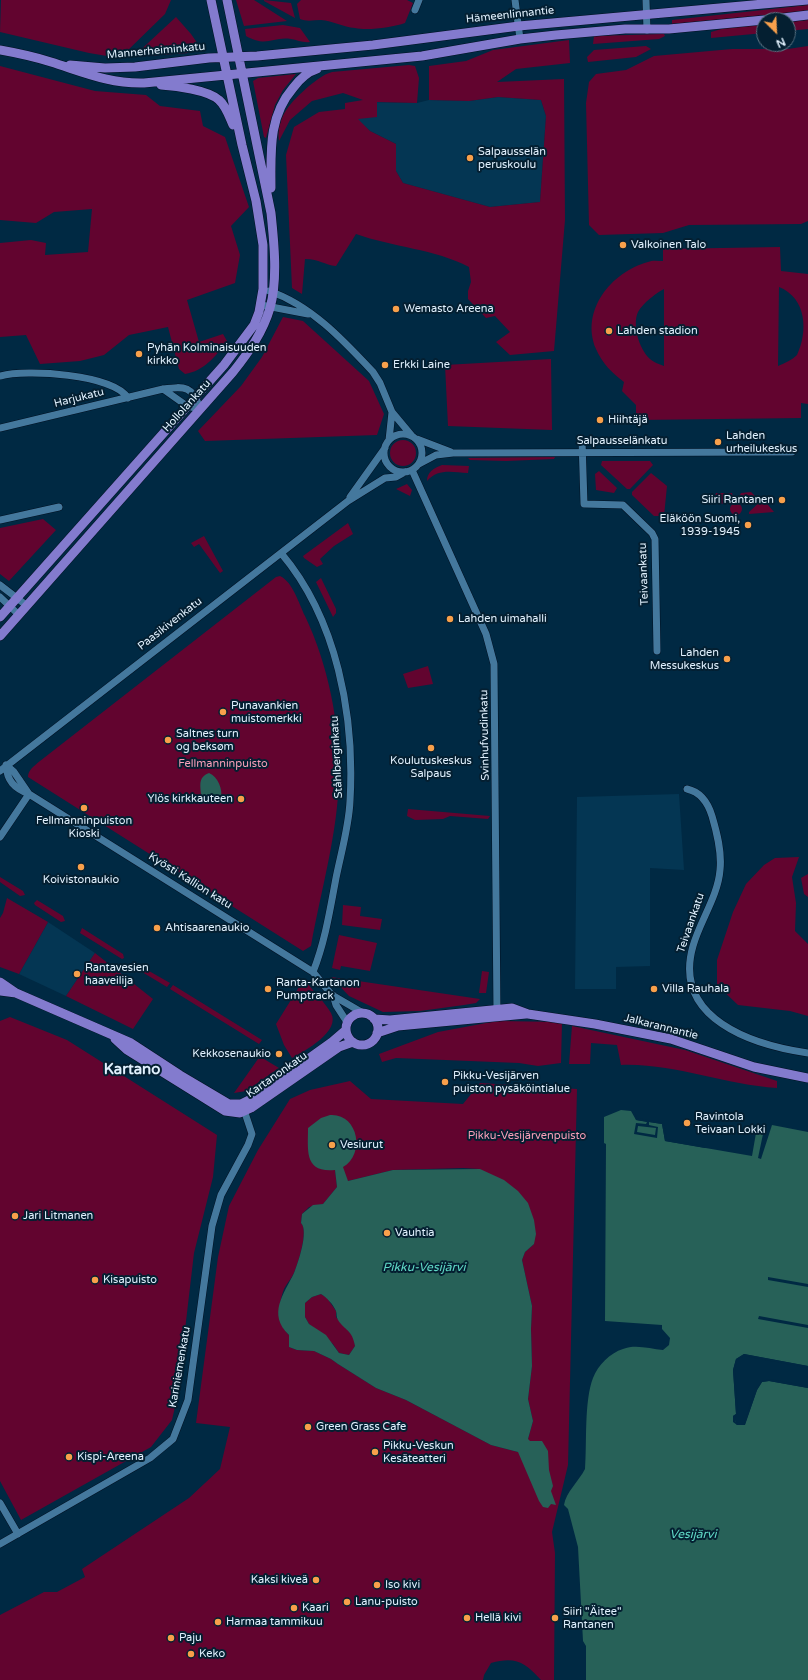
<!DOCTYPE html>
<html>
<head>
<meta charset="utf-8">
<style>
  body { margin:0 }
  #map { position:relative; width:808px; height:1680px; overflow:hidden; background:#002943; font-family:"Varela Round",sans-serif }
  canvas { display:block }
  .north { position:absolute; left:756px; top:12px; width:40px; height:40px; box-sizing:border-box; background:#041f31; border:1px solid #5c7383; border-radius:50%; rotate:156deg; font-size:11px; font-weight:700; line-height:16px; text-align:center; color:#e1f1fe }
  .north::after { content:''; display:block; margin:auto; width:14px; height:18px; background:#f8a04b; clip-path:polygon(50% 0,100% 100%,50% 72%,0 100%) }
</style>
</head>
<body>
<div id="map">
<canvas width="808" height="1680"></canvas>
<div class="north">N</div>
</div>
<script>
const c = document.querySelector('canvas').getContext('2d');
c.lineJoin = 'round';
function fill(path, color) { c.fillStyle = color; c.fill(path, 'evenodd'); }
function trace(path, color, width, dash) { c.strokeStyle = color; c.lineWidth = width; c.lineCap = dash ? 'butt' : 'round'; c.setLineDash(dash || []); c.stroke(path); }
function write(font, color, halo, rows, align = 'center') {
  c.font = font + ' "Varela Round",sans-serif'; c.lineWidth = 4; c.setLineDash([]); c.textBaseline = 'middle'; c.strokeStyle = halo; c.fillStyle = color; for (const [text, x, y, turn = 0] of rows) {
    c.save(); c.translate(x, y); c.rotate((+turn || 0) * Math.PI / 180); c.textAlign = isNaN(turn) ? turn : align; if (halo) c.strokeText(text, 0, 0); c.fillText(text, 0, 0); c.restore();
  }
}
fill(new Path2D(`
  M498,97L541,100L546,116L540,202L490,207L403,183L396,171V144L370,131L346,109L367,102L417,103L429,100L469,101Z
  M679,794L684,870L650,868V966L616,967V989H575L577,797Z
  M48,922L95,953L66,996L19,974Z`), '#043653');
fill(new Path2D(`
  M1,0H171L165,14L124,54L107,56L89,53L0,32Z
  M236,0H254L287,21L244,26Z
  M264,0L291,3L295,18L264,1Z
  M301,0H407L413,3L405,23C393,27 368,31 355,28C343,27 333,21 321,20C314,20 307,22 300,19L297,4Z
  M808,5V11L672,24V20Z
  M176,17L191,34L200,47L198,50L188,53L133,57Z
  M808,20V29L788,31V22Z
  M764,24V33L711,38V32L725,28Z
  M283,25L300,28L310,42C303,43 297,40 291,39C273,36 267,48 246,36L245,29Z
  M664,34L665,36L659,39L593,44L594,36Z
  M569,40L570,63L516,69L497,82L564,79L565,220L554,351L510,355L496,342L510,332L495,316L486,318L468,299V291L471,282L469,267C435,249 392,247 356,234L336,266C324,265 320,259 305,259L302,294L292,288L286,155L294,127L319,112L345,109V103L363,100L343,93L312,101L290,120L279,141C276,116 292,101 309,86C317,80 322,75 332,72L409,65L415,66L419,78L417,103L377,102V117L358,119L370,131L396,144V171L403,183L490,207L540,202L546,116L541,100L498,97L469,101L429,100V66L466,61L493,50Z
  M646,46L651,49L636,57L588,62L587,57L594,50Z
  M808,46V221L801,224L689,225L663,233L599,235L589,225L586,103L589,82L596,74L626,70L654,56L732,49H788Z
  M0,66L95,91L146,95L160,106L200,111L203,126L225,137L249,207L231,226L240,255L235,283L187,300L199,342L223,334L227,341C216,356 204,371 185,374L179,369L168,327L129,335L104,355L80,361L40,364L26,335L0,337V243L31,240L46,243L45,255L88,252L92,209L54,212L36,223L0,220Z
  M296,74L283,90L275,105L266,138L264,137L253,81L258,78Z
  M780,247L781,271L808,274V404L801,403V418L636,420V405L622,391L624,382C612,373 602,363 596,349C580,311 611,272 648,262C652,260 658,261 663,261V249ZM779,287C807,298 808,332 797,355C792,360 785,363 778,366ZM664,289V366C659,364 653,362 650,359C639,349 632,325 638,312C643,303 656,293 664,289Z
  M283,317L303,321L369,381L384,414L377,435L205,441L198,431L241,386L262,357Z
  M551,359L552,430L448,426L445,365Z
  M390 453a13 13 0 1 1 26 0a13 13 0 1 1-26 0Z
  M555,457L554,459L506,461L470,460L468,458Z
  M602,461H650L653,465L630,489H627L601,465Z
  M442,465L469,466L468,473C452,472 438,468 427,481C427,472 434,468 442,465Z
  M599,471L617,488L614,493L596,490L595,474Z
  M651,473L667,486L664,516H654L632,495V492Z
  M407,484L412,490L410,496L396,489Z
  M751,492L755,496L749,503L746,504L739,497L741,493Z
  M716,493H732L733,497L722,504L715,496Z
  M763,499L774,512L749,514V512Z
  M730 509a6 6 0 1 1 12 0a6 6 0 1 1-12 0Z
  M43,519L56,530L9,581L0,574V528Z
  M348,523L353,534L334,546L320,559L323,564L317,567L304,558L303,556Z
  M204,536L223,571L220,573L199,544L194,547L191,543Z
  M280,576C293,582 299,604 305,616C328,664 340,724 339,776C338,833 321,890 311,946L303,951L28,777C28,770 34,766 40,761L276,577Z
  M321,578L336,609V613L333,617L316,582Z
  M428,666L433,684L408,688L403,674Z
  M408,809L490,816L488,819L450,816L443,819L415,820L407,816Z
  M799,857L792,877L796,903L795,931L808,944V1016L790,1011L738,1005L717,985V960L733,912L746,884L764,865L775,858Z
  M808,874V897L804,894L801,878Z
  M0,877L23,891L25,895L20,896L0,882Z
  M7,898L48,922L19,974L0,967V918L3,913Z
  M37,900L63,916L65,921L61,922L35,905L34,903Z
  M343,905L361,907L360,916L382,919L380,930L342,925Z
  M82,928L123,954L124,958L122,959L80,933Z
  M339,935L377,943L370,971L341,966L340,970L332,968Z
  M95,953L153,999L133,1029L66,996Z
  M135,963L170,983L167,987L137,969Z
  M482,971L489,972L486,993H479Z
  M331,977L480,999L476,1003L464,1005L420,1011L383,1012L349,996Z
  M304,979C312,990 324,1001 331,1013C341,1031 305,1051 292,1058L284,1045L276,1024Z
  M173,985L262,1040L259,1044L170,989Z
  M10,1017L67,1040L217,1135L213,1177L194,1253L177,1398L172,1420L151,1447L21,1520L0,1481V1021Z
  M497,1021L562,1022L561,1063L538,1066L519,1063L396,1058L382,1062L379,1054L438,1032Z
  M572,1026L685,1050L777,1081V1088C724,1085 674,1063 621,1065L617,1045L591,1043L590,1064H569Z
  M258,1059H264L279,1068L246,1091L234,1093Z
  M350,1081L371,1099L463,1104L480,1083L577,1089L568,1465L552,1532L555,1553L554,1680H541C525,1662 515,1656 491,1663L484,1675L483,1680H0V1615L44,1592H57L85,1577L82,1569L189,1498L220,1469L230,1427L196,1423L218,1257L229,1206L258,1150L290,1099L310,1090ZM463,1168L480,1169L534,1244L525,1252L522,1260L532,1306L531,1329L532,1366L528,1399L533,1421L528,1439L518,1452L491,1445L406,1400L376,1388L338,1364L331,1359L314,1351L297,1350L289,1347V1335C277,1323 278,1305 284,1289C287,1283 291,1279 294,1273C298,1263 309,1230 301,1223L302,1214L309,1207L323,1204L337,1187L335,1170L348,1181L393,1170Z
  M321,1294L327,1298L336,1311V1317L354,1337L355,1346L349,1355L339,1353L333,1344L309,1324L305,1317V1303L312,1297Z`), '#62042f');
fill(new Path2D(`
  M209,773C218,777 223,789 221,799C212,804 208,800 201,794C200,783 199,777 209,773Z
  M621,1110L631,1111L636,1120L662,1124L665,1141L752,1156L756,1133L763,1134L758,1158L761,1159L772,1125L808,1132V1366L744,1354L736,1359L733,1370L736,1414L733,1416L737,1425L745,1424L757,1390L762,1382L769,1381L808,1388V1680H586V1646L583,1641L578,1547L568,1509L564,1505C566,1492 579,1481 585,1469C587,1444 584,1401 593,1378C598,1365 610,1353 623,1349C636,1344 650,1349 663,1350L669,1345L670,1338L662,1329V1325L605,1321L606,1144L604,1143V1117Z
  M330,1115C358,1113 366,1154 343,1167L348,1181L393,1170L480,1169L504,1180L518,1191L528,1203L534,1220L536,1234L534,1244L525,1252L522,1260L532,1306L531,1329L532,1366L528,1399L533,1421L528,1439L530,1441H542L548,1451L549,1470L553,1486L551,1491L556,1505L551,1504L548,1508L543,1507L539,1501L518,1452L491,1445L406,1400L376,1388L338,1364L331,1359L314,1351L297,1350L289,1347V1335C267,1314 284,1294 294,1273C298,1263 309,1231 301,1223L302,1214L313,1205L323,1204L337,1187L335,1170C304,1173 308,1151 308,1128L321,1118ZM321,1294C327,1298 333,1304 336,1311C337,1314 336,1317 338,1320C345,1331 352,1329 355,1346L349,1355L339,1353L326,1335L309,1324L305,1317V1303L312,1297Z`), '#276158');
fill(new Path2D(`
  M635,1113L637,1118L664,1123L667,1139L705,1146V1148L665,1141L662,1124L649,1122V1125L658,1127L657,1138L634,1134L636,1123L646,1124L647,1122L636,1120ZM638,1126L656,1128L655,1135L637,1132Z
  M768,1277L808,1284V1287L768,1280Z
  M759,1316L808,1325V1328L758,1319Z
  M744,1354L808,1366V1368L744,1356L737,1360L735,1370L738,1414L735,1417V1421L738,1423H744L755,1389L762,1381L770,1379L808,1386V1388L769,1381L762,1382L757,1390L745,1425H737L733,1422V1416L736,1414L733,1370L736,1359Z`), '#002943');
const minor = new Path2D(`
  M515,0L520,39
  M646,0L647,30
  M415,10L419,0
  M269,291C311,305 344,341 373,372L380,383L392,412L389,440
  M261,305L308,314
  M0,376C26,369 113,374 128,398
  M392,412L412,436
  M0,428L163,389C185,386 193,386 200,409L187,406L163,389
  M384 453a19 19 0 1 1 38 0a19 19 0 1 1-38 0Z
  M417,439L451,452
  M582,440L584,504L623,505L652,533L655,539L657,651
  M419,464L436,455L453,453L792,452
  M412,470L486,634L494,664L497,1015
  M350,497L385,448
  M0,520L59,507
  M281,553C337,619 355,716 350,801C349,826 341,853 336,878C330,910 325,942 313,972
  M0,585L26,605
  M0,597L18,614
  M6,765C7,781 14,788 29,794L313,972L332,995L363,1013
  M6,765L14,772L29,794
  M0,771L348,501L385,478L396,477L405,472
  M687,789C701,792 708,803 712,816C717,833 722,852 720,870C718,896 700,921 693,946C672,1019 753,1045 808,1053
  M0,837L29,794
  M333,995L336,1005L347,1022
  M0,1503L18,1534
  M0,1544L150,1458L173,1439L188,1400L212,1226L221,1195L248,1145L252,1134L243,1107`);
const major = new Path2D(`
  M766,20L808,15
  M0,50C17,53 35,57 51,62C83,72 110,84 144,83L422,56L520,39L556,35L625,29H669L764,20
  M70,65L105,68L135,67L209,58L257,56L373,45L519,26L808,0
  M161,85C176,86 208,90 219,100C226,106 229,116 233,125
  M271,188C271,152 268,117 293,88C299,80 307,72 317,69
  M0,617L224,365L254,325L259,312L263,289V245L256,201L242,145L211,0
  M0,636L233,372C249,352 263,332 270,308C278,280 274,242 271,213L227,0
  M0,982L16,993L131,1043L180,1075L229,1104H241L255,1097L332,1042L346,1030
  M0,991L16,993
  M346 1029a16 16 0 1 1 32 0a16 16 0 1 1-32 0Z
  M374,1019L390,1020L512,1008L528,1014L595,1024L671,1039L754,1067L808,1078
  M377,1033L398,1026L526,1014
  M115,1039L127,1050L225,1111L240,1113L251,1108L339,1047L353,1042`);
trace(minor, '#012', 8);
trace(major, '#012', 10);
trace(minor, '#44789d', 7);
trace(major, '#837bce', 9);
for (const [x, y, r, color] of [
  [470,158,4,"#f8a04b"],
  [623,245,4,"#f8a04b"],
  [396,309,4,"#f8a04b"],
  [609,331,4,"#f8a04b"],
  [139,354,4,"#f8a04b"],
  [385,365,4,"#f8a04b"],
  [600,420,4,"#f8a04b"],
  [718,442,4,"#f8a04b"],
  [782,500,4,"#f8a04b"],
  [748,525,4,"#f8a04b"],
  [450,619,4,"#f8a04b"],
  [727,659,4,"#f8a04b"],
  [223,712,4,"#f8a04b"],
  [168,740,4,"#f8a04b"],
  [431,748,4,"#f8a04b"],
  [241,799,4,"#f8a04b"],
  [84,808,4,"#f8a04b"],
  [81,867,4,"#f8a04b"],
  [157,928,4,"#f8a04b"],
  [77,974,4,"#f8a04b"],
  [268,989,4,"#f8a04b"],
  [654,989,4,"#f8a04b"],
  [279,1054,4,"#f8a04b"],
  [445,1082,4,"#f8a04b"],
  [687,1123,4,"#f8a04b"],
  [332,1145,4,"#f8a04b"],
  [15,1216,4,"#f8a04b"],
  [387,1233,4,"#f8a04b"],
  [95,1280,4,"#f8a04b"],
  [308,1427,4,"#f8a04b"],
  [375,1452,4,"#f8a04b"],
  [69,1457,4,"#f8a04b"],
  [316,1580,4,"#f8a04b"],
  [377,1585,4,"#f8a04b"],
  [347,1602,4,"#f8a04b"],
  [294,1608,4,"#f8a04b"],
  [467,1618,4,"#f8a04b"],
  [555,1618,4,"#f8a04b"],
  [218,1622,4,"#f8a04b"],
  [171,1638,4,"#f8a04b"],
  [191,1654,4,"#f8a04b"]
]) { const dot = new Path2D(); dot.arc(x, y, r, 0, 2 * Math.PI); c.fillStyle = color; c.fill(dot); trace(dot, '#041f31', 1.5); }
write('11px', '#e1f1fe', '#041f31', [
  ["Hämeenlinnantie",510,15,-6],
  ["Mannerheiminkatu",156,51,-5],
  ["Harjukatu",79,398,-14],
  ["Hollolankatu",187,406,-48],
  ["Salpausselänkatu",622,441],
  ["Teivaankatu",644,574,-92],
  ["Paasikivenkatu",170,624,-38],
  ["Svinhufvudinkatu",485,735,-91],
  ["Ståhlberginkatu",337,757,-93],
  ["Kyösti Kallion katu",190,881,32],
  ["Teivaankatu",691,923,-71],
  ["Jalkarannantie",661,1027,14],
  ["Kartanonkatu",277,1075,-35],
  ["Kariniemenkatu",180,1367,-80]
]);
write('11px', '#e1f1fe', '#041f31', [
  ["Salpausselän",478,152],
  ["peruskoulu",478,165],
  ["Valkoinen Talo",631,245],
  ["Wemasto Areena",404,309],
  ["Lahden stadion",617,331],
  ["Pyhän Kolminaisuuden",147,348],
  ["kirkko",147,361],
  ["Erkki Laine",393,365],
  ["Hiihtäjä",608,420],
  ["Lahden",726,436],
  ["urheilukeskus",726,449],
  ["Siiri Rantanen",774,500,"right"],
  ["Eläköön Suomi,",740,519,"right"],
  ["1939-1945",740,532,"right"],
  ["Lahden uimahalli",458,619],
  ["Lahden",719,653,"right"],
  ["Messukeskus",719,666,"right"],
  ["Punavankien",231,706],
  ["muistomerkki",231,719],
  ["Saltnes turn",176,734],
  ["og beksøm",176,747],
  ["Koulutuskeskus",431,761,"center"],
  ["Salpaus",431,774,"center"],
  ["Ylös kirkkauteen",233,799,"right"],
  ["Fellmanninpuiston",84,821,"center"],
  ["Kioski",84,834,"center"],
  ["Koivistonaukio",81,880,"center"],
  ["Ahtisaarenaukio",165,928],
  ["Rantavesien",85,968],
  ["haaveilija",85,981],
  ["Ranta-Kartanon",276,983],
  ["Pumptrack",276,996],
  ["Villa Rauhala",662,989],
  ["Kekkosenaukio",271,1054,"right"],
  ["Pikku-Vesijärven",453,1076],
  ["puiston pysäköintialue",453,1089],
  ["Ravintola",695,1117],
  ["Teivaan Lokki",695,1130],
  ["Vesiurut",340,1145],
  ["Jari Litmanen",23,1216],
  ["Vauhtia",395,1233],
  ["Kisapuisto",103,1280],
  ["Green Grass Cafe",316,1427],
  ["Pikku-Veskun",383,1446],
  ["Kesäteatteri",383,1459],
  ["Kispi-Areena",77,1457],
  ["Kaksi kiveä",308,1580,"right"],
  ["Iso kivi",385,1585],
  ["Lanu-puisto",355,1602],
  ["Kaari",302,1608],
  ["Siiri \"Äitee\"",563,1612],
  ["Rantanen",563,1625],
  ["Hellä kivi",475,1618],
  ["Harmaa tammikuu",226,1622],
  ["Paju",179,1638],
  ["Keko",199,1654]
], 'left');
write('11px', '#fa9fb9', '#041f31', [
  ["Fellmanninpuisto",223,764],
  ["Pikku-Vesijärvenpuisto",527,1136]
]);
write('italic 12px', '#60d9c6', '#041f31', [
  ["Pikku-Vesijärvi",424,1268],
  ["Vesijärvi",693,1535]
]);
write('bold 15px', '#e1f1fe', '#041f31', [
  ["Kartano",132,1070]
]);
</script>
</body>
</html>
